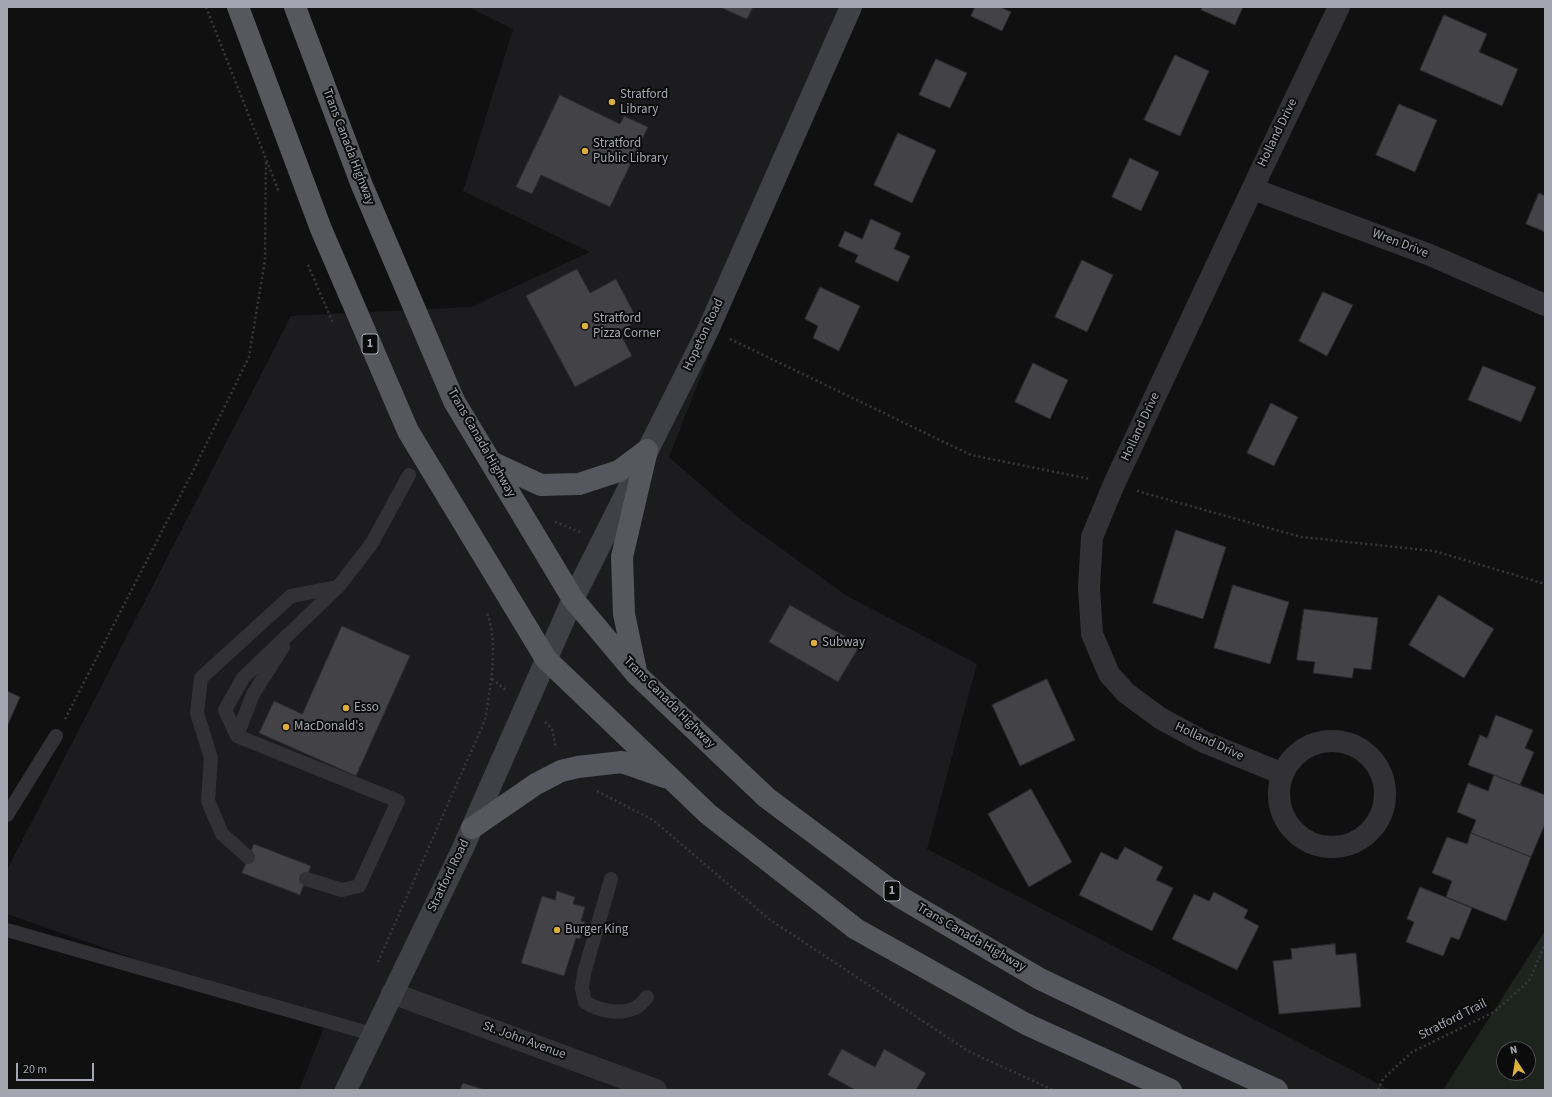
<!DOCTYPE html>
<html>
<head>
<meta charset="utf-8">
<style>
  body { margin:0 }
  #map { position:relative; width:1552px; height:1097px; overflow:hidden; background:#101011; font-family:"Source Sans 3",sans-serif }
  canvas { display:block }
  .frame { position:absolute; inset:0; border:8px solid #a3a6b1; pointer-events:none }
  .north { position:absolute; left:1496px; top:1041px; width:40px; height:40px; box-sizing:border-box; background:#0b0b0c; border:1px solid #48494e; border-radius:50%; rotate:348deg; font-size:11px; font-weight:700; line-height:16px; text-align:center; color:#a3a6b1 }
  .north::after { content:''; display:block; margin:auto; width:14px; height:18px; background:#ddb03d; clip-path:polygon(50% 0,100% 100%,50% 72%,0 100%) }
  .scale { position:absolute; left:16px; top:1063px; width:78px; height:18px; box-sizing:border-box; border:2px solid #a3a6b1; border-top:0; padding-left:5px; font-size:12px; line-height:14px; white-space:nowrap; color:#a3a6b1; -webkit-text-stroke:3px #0b0b0c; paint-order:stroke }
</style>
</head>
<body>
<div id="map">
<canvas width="1552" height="1097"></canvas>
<div class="frame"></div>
<div class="north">N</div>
<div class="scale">20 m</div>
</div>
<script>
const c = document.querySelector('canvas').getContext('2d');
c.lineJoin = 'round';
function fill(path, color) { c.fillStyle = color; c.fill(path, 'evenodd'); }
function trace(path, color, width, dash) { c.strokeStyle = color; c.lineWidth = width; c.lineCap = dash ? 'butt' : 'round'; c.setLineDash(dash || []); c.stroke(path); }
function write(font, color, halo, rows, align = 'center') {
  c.font = font + ' "Source Sans 3",sans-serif'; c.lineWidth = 4; c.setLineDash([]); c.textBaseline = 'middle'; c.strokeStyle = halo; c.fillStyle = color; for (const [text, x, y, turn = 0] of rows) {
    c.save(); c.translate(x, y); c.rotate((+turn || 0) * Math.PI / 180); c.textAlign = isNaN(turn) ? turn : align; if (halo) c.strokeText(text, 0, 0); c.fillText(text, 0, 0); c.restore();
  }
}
fill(new Path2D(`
  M468,7H850L815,86L669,457L739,518L847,596L977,664L927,849L1390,1090H299L325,1025L7,914V870L291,316L471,307L590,252L463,191L513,29Z`), '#1c1c1e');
fill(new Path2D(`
  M1545,931V1090H1443ZM1504,1049H1528V1073H1504Z`), '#1d241e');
const building = new Path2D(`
  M720,7H753L747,19Z
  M975,7H1000L1011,12L1002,31L971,16Z
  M1203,7H1243L1235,25L1201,10Z
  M1444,15L1487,34L1479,52L1518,69L1502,106L1420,70Z
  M1175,55L1209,71L1180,136L1144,120Z
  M936,59L967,73L950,108L919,95Z
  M560,95L620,124L624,116L648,127L610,207L541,175L532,194L516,187Z
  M1399,104L1437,120L1415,172L1376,155Z
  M898,133L936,150L912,203L874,185Z
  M1130,158L1159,172L1141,211L1112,197Z
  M1539,193L1545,196V232L1526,224Z
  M871,219L901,233L894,249L910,256L898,282L855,262L858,255L838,246L845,231L862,239Z
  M1082,260L1113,275L1087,332L1055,317Z
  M577,269L590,293L616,279L638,321L619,331L632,356L575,387L526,296Z
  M820,287L860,306L839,351L813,338L818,326L805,319Z
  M1323,292L1353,305L1327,356L1299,341Z
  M1033,363L1068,380L1050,419L1015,402Z
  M1483,366L1536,387L1521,422L1468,400Z
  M1271,403L1298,417L1274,466L1247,453Z
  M1176,530L1226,547L1203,619L1153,603Z
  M1233,585L1289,602L1270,664L1214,648Z
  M1439,595L1494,629L1464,678L1409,645Z
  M790,605L860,645L838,682L769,642Z
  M1304,609L1378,618L1371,670L1354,668L1352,678L1313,673L1315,662L1297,660Z
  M342,626L410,656L356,776L259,733L274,701L302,714Z
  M1047,679L1075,740L1020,766L992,705Z
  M7,691L20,697L7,727Z
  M1496,715L1533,730L1525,748L1534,752L1520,785L1468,765L1480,735L1487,738Z
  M1494,775L1545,795V824L1531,857L1471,833L1476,820L1457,812L1468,783L1488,791Z
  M1031,789L1072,862L1029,887L988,814Z
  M1471,833L1531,857L1506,921L1446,897L1452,881L1432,873L1447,837L1467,844Z
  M254,844L311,866L300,895L242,873Z
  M1125,847L1163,867L1156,880L1173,888L1152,931L1079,895L1101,852L1117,860Z
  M1420,887L1472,908L1459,940L1451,937L1443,956L1406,942L1414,922L1407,919Z
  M557,891L575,897L573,904L585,907L581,921L585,922L580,939L576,938L564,976L521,963L542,896L555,900Z
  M1214,892L1248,910L1244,918L1259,926L1237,970L1172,939L1194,894L1209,901Z
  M1335,944L1336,955L1356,953L1361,1007L1279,1014L1273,961L1292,959L1291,949Z
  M842,1049L875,1067L884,1049L926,1073L916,1090H855L828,1075Z
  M463,1083L486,1090H460Z`);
fill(building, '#424247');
trace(building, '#2b2a2d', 1);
trace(new Path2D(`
  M206,7L279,192
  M308,265L333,323
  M730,339L971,455L1090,479
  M1137,491L1301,537L1434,551L1545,584
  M555,522L580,532
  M492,679L506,690
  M65,719L191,475L249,357L265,260L266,162
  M545,722L552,728L556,748
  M597,791L653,820L769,919L968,1051L1053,1090
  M378,962L485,720C490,688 499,644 487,613
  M1378,1090L1383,1079L1412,1052L1494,1012L1529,981L1545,944`), '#38393d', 2.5, [2, 3]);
trace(new Path2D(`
  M237,736L253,694L283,647
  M7,815L56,736
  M248,857L222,834L208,801L211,758L197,713L201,678L291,596L338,587L372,543L409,475
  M306,879L342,890L359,886L398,801L237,736L225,710L243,678L338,587
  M611,879L584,973L582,988L585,1002C599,1011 620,1015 635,1008C640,1006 644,1000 647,997
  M7,930L372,1034`), '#323236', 14);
trace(new Path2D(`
  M1253,189L1430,255L1545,305
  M1279 794a53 53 0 1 1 106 0a53 53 0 1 1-106 0Z
  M1283,774L1204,742L1160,718L1126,693L1109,674L1092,634L1089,587L1092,537L1114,484L1265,162L1339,7
  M392,993L656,1090`), '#323236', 22);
trace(new Path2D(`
  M346,1090L463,848L573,599L708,330L851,7`), '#404146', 22);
trace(new Path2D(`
  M238,7L321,229L408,431L546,659L708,814L856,929L1026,1024L1171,1090
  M295,7L361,183L454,401L573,599L636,674L767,798L900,897L1040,979L1181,1046L1277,1090
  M491,462L541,485L579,484L619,471L647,450
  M636,671L624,614L622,557L647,450
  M472,828L536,784L561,771L578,767L622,762L665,777`), '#56585e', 22);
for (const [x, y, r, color] of [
  [612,102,4,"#ddb03d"],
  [585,151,4,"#ddb03d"],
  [585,326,4,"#ddb03d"],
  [814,643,4,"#ddb03d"],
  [346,708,4,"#ddb03d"],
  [286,727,4,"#ddb03d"],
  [557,930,4,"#ddb03d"]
]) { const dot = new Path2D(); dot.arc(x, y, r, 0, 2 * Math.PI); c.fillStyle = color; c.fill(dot); trace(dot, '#0b0b0c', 1.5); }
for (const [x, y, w] of [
  [370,344,16],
  [892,891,16]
]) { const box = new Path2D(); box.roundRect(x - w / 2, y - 10, w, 20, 3); c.fillStyle = '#0b0b0c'; c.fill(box); trace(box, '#a3a6b1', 1); }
write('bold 12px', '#a3a6b1', null, [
  ["1",370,344],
  ["1",892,891]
]);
write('13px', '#a3a6b1', '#0b0b0c', [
  ["Stratford",620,95],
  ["Library",620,110],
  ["Stratford",593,144],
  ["Public Library",593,159],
  ["Stratford",593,319],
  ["Pizza Corner",593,334],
  ["Subway",822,643],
  ["Esso",354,708],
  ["MacDonald's",294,727],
  ["Burger King",565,930]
], 'left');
write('13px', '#a3a6b1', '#0b0b0c', [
  ["Holland Drive",1278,133,-64],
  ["Trans Canada Highway",348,147,69],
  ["Wren Drive",1400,244,21],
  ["Hopeton Road",704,335,-65],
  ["Holland Drive",1141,427,-65],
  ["Trans Canada Highway",481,443,60],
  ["Trans Canada Highway",669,703,45],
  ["Holland Drive",1209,742,25],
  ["Stratford Road",449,876,-64],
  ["Trans Canada Highway",971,938,30],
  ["Stratford Trail",1453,1020,-27],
  ["St. John Avenue",524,1041,20]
]);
</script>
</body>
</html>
